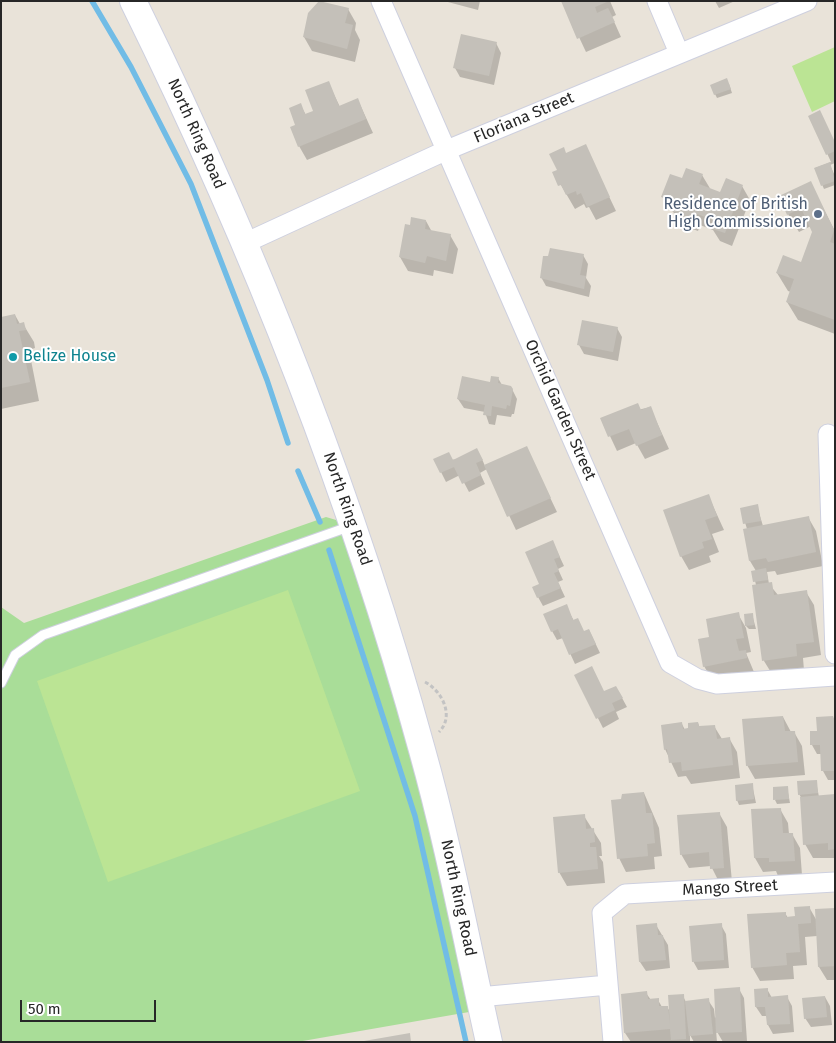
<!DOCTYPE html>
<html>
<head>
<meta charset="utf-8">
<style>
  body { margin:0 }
  #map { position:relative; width:836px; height:1043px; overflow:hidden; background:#e9e3d9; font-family:"Fira Sans",sans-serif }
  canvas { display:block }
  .frame { position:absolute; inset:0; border:2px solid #272727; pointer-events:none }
  .scale { position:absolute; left:20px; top:1000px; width:136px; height:22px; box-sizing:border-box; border:2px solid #272727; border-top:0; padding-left:6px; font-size:15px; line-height:18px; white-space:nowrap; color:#272727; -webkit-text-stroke:4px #fff; paint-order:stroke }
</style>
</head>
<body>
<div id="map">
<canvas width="836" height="1043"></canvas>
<div class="frame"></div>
<div class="scale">50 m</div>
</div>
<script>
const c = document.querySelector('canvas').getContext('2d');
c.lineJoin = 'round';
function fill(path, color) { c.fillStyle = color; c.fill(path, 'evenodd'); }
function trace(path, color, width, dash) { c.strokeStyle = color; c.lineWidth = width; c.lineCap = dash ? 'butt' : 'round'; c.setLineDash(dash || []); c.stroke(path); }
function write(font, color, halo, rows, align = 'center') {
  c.font = font + ' "Fira Sans",sans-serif'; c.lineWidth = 4; c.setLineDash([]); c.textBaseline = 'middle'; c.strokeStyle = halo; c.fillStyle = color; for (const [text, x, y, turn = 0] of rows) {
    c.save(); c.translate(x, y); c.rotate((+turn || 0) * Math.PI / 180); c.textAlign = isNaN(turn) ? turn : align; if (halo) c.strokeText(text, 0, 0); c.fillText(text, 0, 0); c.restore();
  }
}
fill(new Path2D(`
  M326,517L353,525L422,750L469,1012L297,1042H1V607L24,623Z`), '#a9dd98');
fill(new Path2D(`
  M835,47V101L812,112L792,66Z
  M288,590L360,791L108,882L37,681Z`), '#bbe494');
fill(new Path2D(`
  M444,1H480L478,10Z
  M562,1H610L616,15L612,17L621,37L586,52Z
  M715,1H735L719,8Z
  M348,9L356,23L355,30L360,40L355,62L312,51L304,37Z
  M496,43L501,53L494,85L460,77L455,68Z
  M328,82L340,107L358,100L373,133L307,160L299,146L297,125L300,104L306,115L315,112Z
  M729,84L732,93L717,98L715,94Z
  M810,116L835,143V163L830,165L835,176V185L824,189L815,168L831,162Z
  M585,146L616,211L596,220L589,207L586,208L584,204L575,209L554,173L559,171L566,155Z
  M702,175L711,190L721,194L742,186L750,200L732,246L720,241L713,230L700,225L698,231L682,225L663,197L683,180Z
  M810,182L835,231V334L798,320L787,302L791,292L788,291L777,273L802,264L813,232L811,226L799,232L788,214Z
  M426,221L432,232L450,235L458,249L453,274L434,270L433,276L408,271L400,257L411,227Z
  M583,255L588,264L586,278L591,286L589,297L546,286L541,277Z
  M15,315L20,324H23L34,342L35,348L29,350L39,401L1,409V318Z
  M617,328L622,337L618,361L584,354L579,345Z
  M498,378L502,385L512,389L517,399L514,414H512L511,417L497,415L495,425L489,424L485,412L464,408L458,399Z
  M650,407L669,449L645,459L636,443L617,451L602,419Z
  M526,447L557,512L516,530L487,469L480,473L485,484L469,492L460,475L446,482L435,460L482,459L485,466Z
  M708,495L724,530L712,534L719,552L709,556L711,562L689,570L681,556Z
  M757,506L763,526L808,517L816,531L823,566L777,575L775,571L767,572L769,584L778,595L806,592L814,605L821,655L803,658L804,670L772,674L764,661L756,585L753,572L756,571L750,561L747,529L741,509Z
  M557,551L564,566L558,569L563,580L558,582L565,597L543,606L538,597L541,585Z
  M566,606L574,621L584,632L589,630L600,653L575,664L563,638L557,640L552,631Z
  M738,614L746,628L751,652L746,653L754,672L712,680L704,666L711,638Z
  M752,614L756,629H749L746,626Z
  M576,675L604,693L621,696L627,707L616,712L619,719L603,728Z
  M783,717L791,732H794L802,746L805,775L755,779L747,765Z
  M835,722V780H828L823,771L822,754H817L812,745L819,732Z
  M698,723L700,728L714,726L722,739L729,738L737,752L740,778L691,784L686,776L678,777L665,749L682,724L685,730Z
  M816,781L819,797L835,796V858H813L805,844L802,799L799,794Z
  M752,784L756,803L739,805L737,800Z
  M787,787L790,803L777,804L775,800Z
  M644,793L659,828L662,856L654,857L655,869L626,872L619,858L622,800Z
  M780,809L788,823L789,834H792L800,848L802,875L778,876L776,871L763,872L755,858L752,811Z
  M719,813L727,827L732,882H719L711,866L689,868L681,854Z
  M584,816L601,843L602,856H599L603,862L605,883L567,886L559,872Z
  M809,907L817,921L835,909V980H827L819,967L817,936L805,937L807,965L793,966L794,979L760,981L752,967L785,913L788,918L796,917Z
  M656,925L668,945L670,968L646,971L640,962Z
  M721,925L726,934L729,968L698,970L693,961Z
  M739,989L744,998L747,1041L723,1042L716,1030L717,1042H694L690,1035V1042H631L625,1033L646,993L651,1000H658L662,1007H667L671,1013L683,996L686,1002L708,1000L714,1009L715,1018Z
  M767,989L772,998L787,997L792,1006L794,1032L773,1034L768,1025L767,1016H762L756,1007L755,990Z
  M825,997L830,1006L832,1025L811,1027L805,1018Z`), '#0003');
trace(new Path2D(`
  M92,1L131,67L191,184L267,380L288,443
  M298,471L320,522
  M329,550L415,816L466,1042`), '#71bce6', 5.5);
fill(new Path2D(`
  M319,1L349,8L345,23L353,25L347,49L303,37L308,13Z
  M561,1H609L595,7L597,13L608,8L615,22L577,39Z
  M461,34L497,42L489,76L453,68Z
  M727,78L731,89L714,95L710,85Z
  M329,81L339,106L358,98L366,119L298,147L290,127L295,125L289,108L301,103L305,114L313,111L305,90Z
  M820,110L835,142V151L826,155L808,116Z
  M586,144L610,197L587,207L581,193L577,195L576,191L566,195L561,185L558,186L552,172L557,170L549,154L564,147L566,153Z
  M830,162L835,181L821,186L814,168Z
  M686,168L703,174L699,184L720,192L726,178L743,185L725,233L710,228L713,220L692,212L690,218L672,211L676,202L661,197L670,174L682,178Z
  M811,181L834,230L830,242L835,244V320L786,302L794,279L776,273L783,255L801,262L812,232L801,208L787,215L779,196Z
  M411,217L426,220L425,229L451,234L446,261L427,256L425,263L399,257L405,224L410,225Z
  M550,248L584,254L580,275L586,276L584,289L540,278L543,256H548Z
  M15,314L17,324L24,322L26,330L19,331L30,382L1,388V317Z
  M582,320L618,327L613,352L577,345Z
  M462,376L490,382L491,376L499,377L498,383L511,386L513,389L510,406L507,405L506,409L492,406L491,416L483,415L485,405L457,399Z
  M638,403L641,410L651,406L662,435L636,446L629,429L608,437L600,418Z
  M527,446L551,498L507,517L484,465Z
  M477,448L483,460L476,463L481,475L462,484L454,467L440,473L433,459L449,452L453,460Z
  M709,494L717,516L705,520L712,539L702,542L704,548L680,557L663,510Z
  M758,504L761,521L743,524L740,508Z
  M809,516L816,552L768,562L766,558L749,561L743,529Z
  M553,540L560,557L554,559L559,571L554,573L561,588L537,598L532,587L539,584L525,552Z
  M766,568L768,580L753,582L751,571Z
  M772,582L774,595L807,590L814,642L796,644L797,656L762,661L752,585Z
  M567,604L573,620L578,618L584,631L589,629L596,644L569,655L558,629L551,632L543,614Z
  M739,612L744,638L736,639L739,651L746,650L747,658L703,667L698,639L709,637L706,619Z
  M753,613L754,625L745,626L744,614Z
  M592,666L604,691L616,686L623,698L612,703L615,710L596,719L574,675Z
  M783,716L785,731H795L798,762L746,766L742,719Z
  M833,716L835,721V771H821L820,745H810V731H817L816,717Z
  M682,722L683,729L688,728V723L698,722L699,726L715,725L717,739L730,737L733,765L682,771L681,762L669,763L667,749L664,750L661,725Z
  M817,780L818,793L798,795L797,781Z
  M753,783L754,799L736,801L735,785Z
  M788,786L789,799L773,800V787Z
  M644,792L646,813H652L655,843L647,844L648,856L617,859L611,800L621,799L622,794Z
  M835,794V849L828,850V843L803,845L800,797Z
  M781,808L783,833H793L795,861L769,862V858H754L751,809Z
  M720,812L724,868L710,869L709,852L680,855L677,815Z
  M585,814L586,829L594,828L595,842L590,843V847H596L598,869L558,873L553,817Z
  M810,906L811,923L798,924L800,952L786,953L787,965L751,968L747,914L786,912V917L795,916L794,907Z
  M835,908V966L818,967L815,909Z
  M657,923L658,935H663L666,960L639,962L636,925Z
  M722,923L724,960L692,962L689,926Z
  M740,987L742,1032L716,1033L714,989Z
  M768,988V997L788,995L790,1024L767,1025L765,1007H755L754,989Z
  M647,991L648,999L659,998V1006H668L670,1025L668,995L684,994L686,1039L671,1040L670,1029L624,1033L621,994Z
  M825,996L827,1017L804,1019L802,998Z
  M709,998L713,1034L689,1036L685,1001Z
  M410,1033L411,1042H364V1041Z`), '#c4c0b9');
const service = new Path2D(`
  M1,683L15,655L43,635L351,526`);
const minor = new Path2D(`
  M381,1L670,663L698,679L717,684L835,676
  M657,1L679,53
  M245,243L447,150L807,1
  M828,434L835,654
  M479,997L608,985
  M613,1042L602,913L625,894L835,882`);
const secondary = new Path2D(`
  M133,1C252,242 351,491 422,750C449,846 467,944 489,1042`);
trace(service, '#ced0df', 11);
trace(minor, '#ced0df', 21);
trace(secondary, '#ced0df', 28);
trace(new Path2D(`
  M425,682C442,691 455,716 439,732`), '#c3c3c3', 3, [4, 2.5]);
trace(service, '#fff', 9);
trace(minor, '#fff', 19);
trace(secondary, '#fff', 26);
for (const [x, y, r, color] of [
  [818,214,5,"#5c6f8a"],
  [13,357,5,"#0f9aa8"]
]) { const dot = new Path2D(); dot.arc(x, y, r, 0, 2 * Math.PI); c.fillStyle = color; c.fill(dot); trace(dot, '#fff', 2); }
write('16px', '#272727', '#fff', [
  ["Floriana Street",524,118,-23],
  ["North Ring Road",196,134,66],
  ["Orchid Garden Street",560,410,66],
  ["North Ring Road",347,509,71],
  ["Mango Street",730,888,-3],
  ["North Ring Road",458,898,78]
]);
write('16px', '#4e5e75', '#fff', [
  ["Residence of British",808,205],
  ["High Commissioner",808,223]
], 'right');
write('16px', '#0d838f', '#fff', [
  ["Belize House",23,357]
], 'left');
</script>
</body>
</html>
